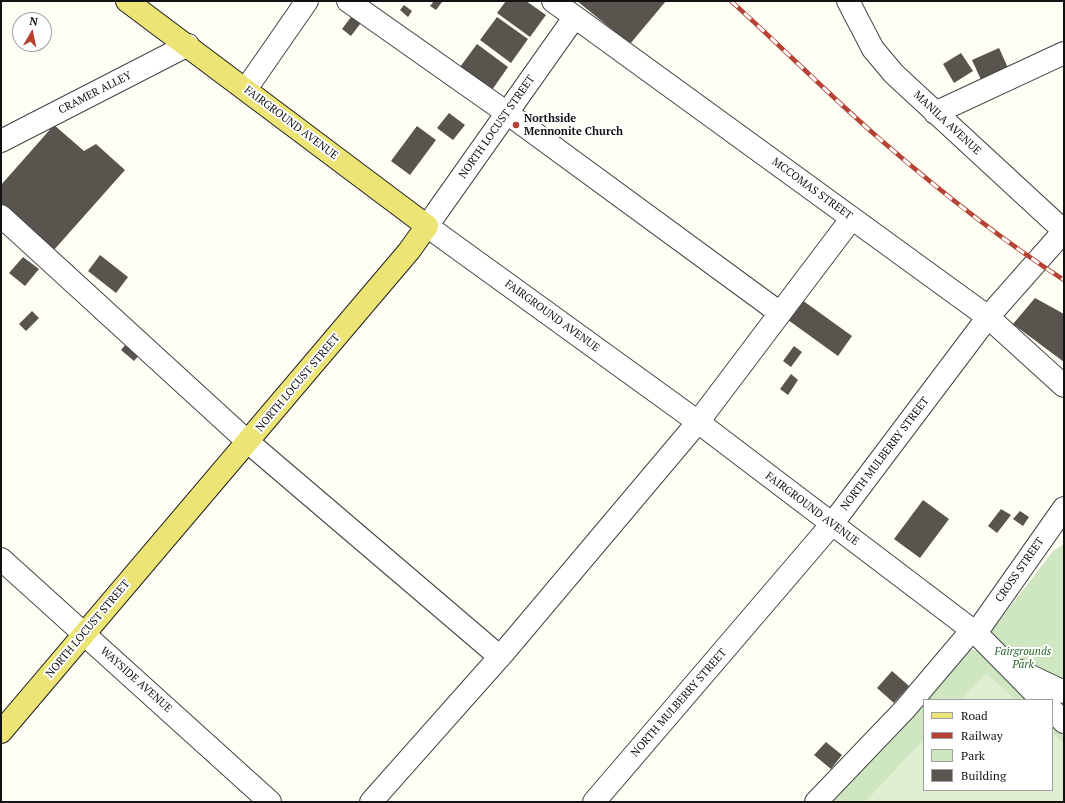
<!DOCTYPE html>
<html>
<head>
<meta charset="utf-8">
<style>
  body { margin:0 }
  #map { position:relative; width:1065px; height:803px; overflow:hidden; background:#fefef5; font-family:"PT Serif",serif }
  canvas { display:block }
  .frame { position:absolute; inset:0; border:2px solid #111; pointer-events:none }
  .legend { position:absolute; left:923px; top:699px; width:130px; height:92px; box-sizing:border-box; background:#fff; border:1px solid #a0a0a0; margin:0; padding:5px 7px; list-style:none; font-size:12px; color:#111 }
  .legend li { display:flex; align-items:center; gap:8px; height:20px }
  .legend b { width:20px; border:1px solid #a0a0a0 }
  .north { position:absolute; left:12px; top:12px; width:40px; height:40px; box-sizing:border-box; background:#fff; border:1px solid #a0a0a0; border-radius:50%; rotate:9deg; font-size:11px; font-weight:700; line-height:16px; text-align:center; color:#111 }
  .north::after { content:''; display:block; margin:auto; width:14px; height:18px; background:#b64333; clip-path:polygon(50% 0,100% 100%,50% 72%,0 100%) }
</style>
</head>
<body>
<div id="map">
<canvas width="1065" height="803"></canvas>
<div class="frame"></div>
<ul class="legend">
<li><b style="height:5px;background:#ede476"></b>Road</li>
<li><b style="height:5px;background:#b64333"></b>Railway</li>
<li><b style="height:11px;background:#cee7c0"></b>Park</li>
<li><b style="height:11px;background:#58544e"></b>Building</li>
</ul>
<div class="north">N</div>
</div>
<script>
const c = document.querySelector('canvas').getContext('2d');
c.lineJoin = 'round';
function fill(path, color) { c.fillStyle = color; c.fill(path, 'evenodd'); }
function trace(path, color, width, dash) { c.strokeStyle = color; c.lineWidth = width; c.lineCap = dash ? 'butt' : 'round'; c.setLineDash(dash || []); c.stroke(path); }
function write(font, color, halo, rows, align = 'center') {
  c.font = font + ' "PT Serif",serif'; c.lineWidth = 4; c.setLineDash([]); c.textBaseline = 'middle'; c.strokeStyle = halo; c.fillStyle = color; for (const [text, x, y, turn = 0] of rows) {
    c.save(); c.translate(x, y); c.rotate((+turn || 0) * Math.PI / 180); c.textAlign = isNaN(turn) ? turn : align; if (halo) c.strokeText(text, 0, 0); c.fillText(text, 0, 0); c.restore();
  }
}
fill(new Path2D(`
  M1064,544V802H827L970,649L976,651L1053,551ZM924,700H1052V790H924Z`), '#cee7c0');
fill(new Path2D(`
  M986,673L1016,700H961Z
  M1052,733L1064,743V802H865L924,739V790H1052Z`), '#e0efd1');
fill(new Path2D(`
  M434,1L442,2L436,10L430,6Z
  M506,1H526L546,15L530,37L497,13Z
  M577,1H666L630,44Z
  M404,5L412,11L408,17L400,10Z
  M354,13L363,20L351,36L342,29Z
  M497,17L528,39L511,63L480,40Z
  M477,44L508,67L492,90L460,67Z
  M999,48L1009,70L982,82L972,60Z
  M961,53L973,71L954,83L943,64Z
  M449,113L465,125L453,140L437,128Z
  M54,125L84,151L96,144L125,170L53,251L1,206V185Z
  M417,126L436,140L410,175L391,161Z
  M100,255L128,277L116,293L88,271Z
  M23,257L39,269L25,286L9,273Z
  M1035,298L1064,314V362L1013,324Z
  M802,300L852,336L838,356L788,320Z
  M32,311L39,318L26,331L19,324Z
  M127,343L140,354L134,361L121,350Z
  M794,346L802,352L791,367L783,361Z
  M791,374L798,380L788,395L780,389Z
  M923,500L949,519L920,558L894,539Z
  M1001,509L1011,515L997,533L988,526Z
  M1020,511L1029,517L1023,526L1013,519Z
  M892,671L909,686L894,703L877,688Z
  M826,742L842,755L831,769L814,755Z`), '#58544e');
const minor = new Path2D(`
  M348,1L507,113L780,313
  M553,1L988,317L1064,386
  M848,1L873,49L894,74L1064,231
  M574,18L427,226L698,422L976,633L1042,700
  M246,89L307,1
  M935,113L1064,53
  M1,141L188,45
  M1,216L248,442L500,657
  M1,559L270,802
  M976,633L1064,508
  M1020,671L1064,692
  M1052,710L1064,722
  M371,802L505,651L698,422L852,218
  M594,802L832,524L988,317L1064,231
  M816,802L905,709L972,630`);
const major = new Path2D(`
  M1,732L409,251L427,226L127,1`);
trace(minor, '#444', 24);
trace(major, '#222', 24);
trace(minor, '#fff', 22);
trace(major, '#ede476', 22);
const rail = new Path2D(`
  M731,1C782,47 830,96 882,141C940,191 1000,239 1064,280`);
trace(rail, '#b64333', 4.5);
trace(rail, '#fff', 3, [9]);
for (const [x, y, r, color] of [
  [516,125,4,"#b64333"]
]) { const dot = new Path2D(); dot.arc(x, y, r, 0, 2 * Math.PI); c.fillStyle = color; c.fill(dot); trace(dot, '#fff', 1.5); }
write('11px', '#111', '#fff', [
  ["CRAMER ALLEY",95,93,-27],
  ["FAIRGROUND AVENUE",291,123,37],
  ["MANILA AVENUE",947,123,43],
  ["NORTH LOCUST STREET",497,127,-55],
  ["MCCOMAS STREET",812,189,36],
  ["FAIRGROUND AVENUE",552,316,36],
  ["NORTH LOCUST STREET",298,383,-50],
  ["NORTH MULBERRY STREET",885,454,-53],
  ["FAIRGROUND AVENUE",812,509,37],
  ["CROSS STREET",1020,570,-55],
  ["NORTH LOCUST STREET",88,629,-50],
  ["WAYSIDE AVENUE",136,680,42],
  ["NORTH MULBERRY STREET",679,703,-49]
]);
write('bold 11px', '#111', '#fff', [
  ["Northside",524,119],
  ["Mennonite Church",524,132]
], 'left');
write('italic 11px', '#286425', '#fff', [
  ["Fairgrounds",1023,652],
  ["Park",1023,665]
]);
</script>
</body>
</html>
